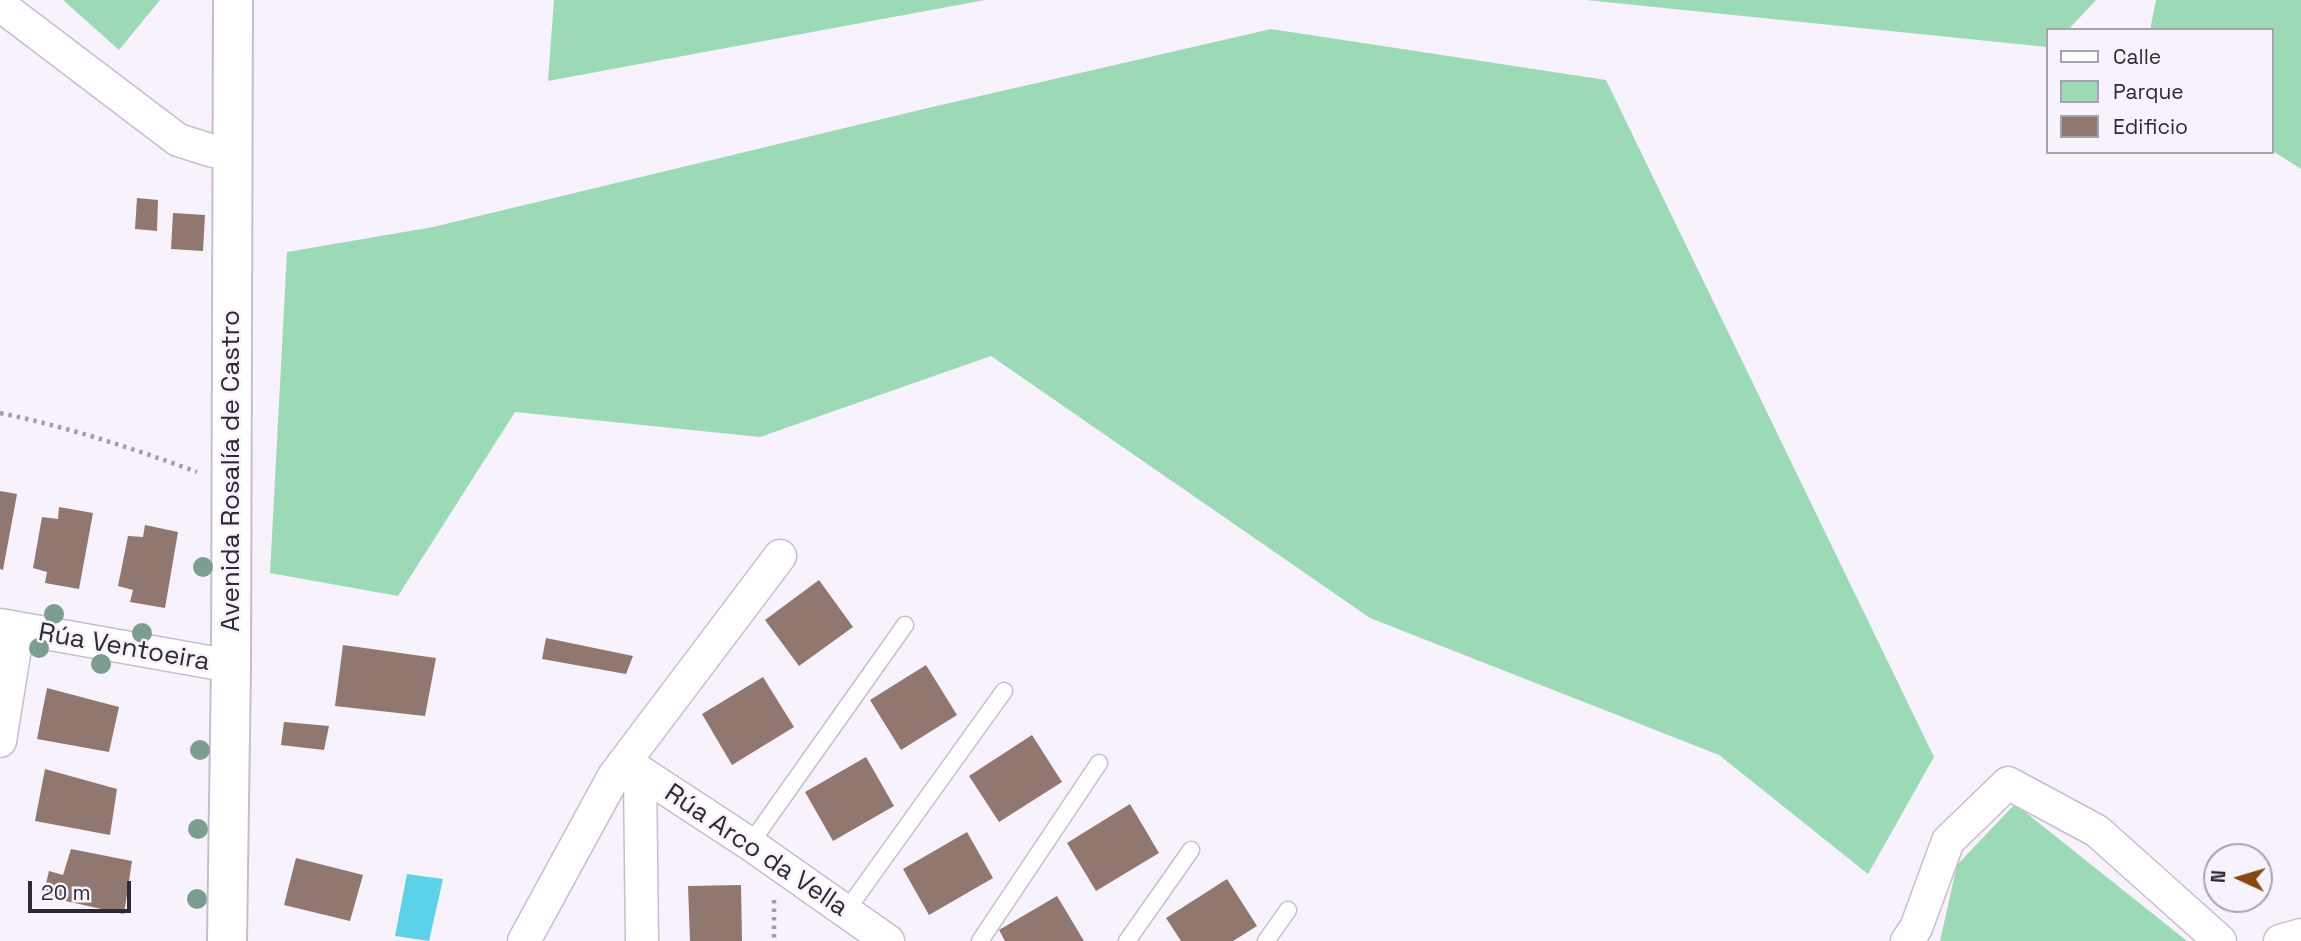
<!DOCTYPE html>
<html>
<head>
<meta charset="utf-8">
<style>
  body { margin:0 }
  #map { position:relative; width:2301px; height:941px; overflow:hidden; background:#f7f2fc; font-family:"Space Grotesk",sans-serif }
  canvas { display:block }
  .legend { position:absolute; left:2046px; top:28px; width:228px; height:126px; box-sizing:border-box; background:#f7f2fc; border:2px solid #a7a2ab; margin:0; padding:9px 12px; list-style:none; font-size:21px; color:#2e2932 }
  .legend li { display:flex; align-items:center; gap:14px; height:35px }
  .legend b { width:35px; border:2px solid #a7a2ab }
  .north { position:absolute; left:2203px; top:843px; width:70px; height:70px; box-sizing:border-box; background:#f7f2fc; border:2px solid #a7a2ab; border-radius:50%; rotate:274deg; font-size:19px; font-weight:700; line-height:28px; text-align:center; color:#2e2932 }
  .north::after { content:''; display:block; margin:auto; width:24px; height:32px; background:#884711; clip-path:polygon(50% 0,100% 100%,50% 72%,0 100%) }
  .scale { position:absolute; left:28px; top:881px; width:103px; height:32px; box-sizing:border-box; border:4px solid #2e2932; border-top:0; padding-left:9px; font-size:21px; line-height:24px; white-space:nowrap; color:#2e2932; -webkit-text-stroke:5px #f7f2fc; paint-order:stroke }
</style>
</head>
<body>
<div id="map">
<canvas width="2301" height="941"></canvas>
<ul class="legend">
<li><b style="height:9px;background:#fff"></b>Calle</li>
<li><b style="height:19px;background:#9cdab7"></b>Parque</li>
<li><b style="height:19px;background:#90776f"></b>Edificio</li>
</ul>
<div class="north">N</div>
<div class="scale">20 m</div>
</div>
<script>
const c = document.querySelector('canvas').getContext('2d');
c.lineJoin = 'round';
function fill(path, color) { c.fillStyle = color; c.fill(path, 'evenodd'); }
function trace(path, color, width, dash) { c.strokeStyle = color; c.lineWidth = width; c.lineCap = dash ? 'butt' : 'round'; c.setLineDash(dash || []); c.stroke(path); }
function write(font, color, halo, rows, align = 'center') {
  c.font = font + ' "Space Grotesk",sans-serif'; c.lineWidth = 5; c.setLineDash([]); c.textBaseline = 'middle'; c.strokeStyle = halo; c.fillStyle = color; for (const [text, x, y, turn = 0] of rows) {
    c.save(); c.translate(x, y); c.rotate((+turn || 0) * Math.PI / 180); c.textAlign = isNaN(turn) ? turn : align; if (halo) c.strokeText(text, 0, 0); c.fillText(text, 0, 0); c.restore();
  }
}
fill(new Path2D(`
  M63,0H160L119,50Z
  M554,0H985L548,81Z
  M1586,0H2096L2068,30H2047V47Z
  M2156,0H2301V169L2271,150V30H2150Z
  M1271,29L1606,80L1934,757L1868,874L1719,755L1370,618L991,356L760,437L515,412L398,596L270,573L287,252L433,227L928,108Z
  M2015,804L2187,941H1940L1957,865Z`), '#9cdab7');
fill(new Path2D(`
  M407,874L443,879L429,941L395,936Z`), '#5cd1e7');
fill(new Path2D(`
  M137,198L158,200L157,231L135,229Z
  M173,213L205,215L203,251L171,249Z
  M0,491L17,494L3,570L0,569Z
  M59,507L93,513L79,589L45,583L47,572L33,568L42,517L58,519Z
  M145,525L178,532L165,608L130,602L133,590L118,586L128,536L143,537Z
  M819,580L853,627L799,666L765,620Z
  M546,638L633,656L626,674L542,659Z
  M343,645L436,658L425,716L335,706Z
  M926,665L957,715L901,750L870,700Z
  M763,677L794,727L732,765L702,714Z
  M47,688L119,707L109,752L37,739Z
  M284,722L329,726L324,750L281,745Z
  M1032,735L1062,782L999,822L969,776Z
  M866,757L894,806L833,841L805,792Z
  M45,769L117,789L110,835L35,821Z
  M1130,804L1159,853L1096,891L1067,843Z
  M967,832L993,878L929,915L903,869Z
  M71,849L132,861L124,914L43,896L49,871L63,875Z
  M296,858L363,875L350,921L284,905Z
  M1227,879L1257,926L1233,941H1181L1166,918Z
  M741,885L742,941H690L688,886Z
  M1057,896L1084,941H1005L999,930Z`), '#90776f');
const service = new Path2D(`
  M750,844L905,625
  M846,911L1004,691
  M980,941L1099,763
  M1127,941L1191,850
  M1266,941L1288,910`);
const minor = new Path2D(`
  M0,5L178,140L213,151L233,150
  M0,625L231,666
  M0,741L18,629
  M625,762L750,844L888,941
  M640,773L642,941
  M524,941L614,776L780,556
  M1907,941L1916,928L1948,841L2008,783L2097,831L2220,941
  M2280,941L2301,935`);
const tertiary = new Path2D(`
  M227,941L231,666L233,0`);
trace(service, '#c8bcd2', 19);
trace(minor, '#c8bcd2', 35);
trace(tertiary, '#c8bcd2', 42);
trace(new Path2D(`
  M0,413C68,427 132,448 197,472
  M774,900V941`), '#a29da6', 4.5, [3.5, 5]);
trace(service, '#fff', 16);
trace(minor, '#fff', 32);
trace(tertiary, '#fff', 38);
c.fillStyle = '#7c9e92';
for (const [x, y] of [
  [203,567],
  [54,614],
  [142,633],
  [39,648],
  [101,664],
  [200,750],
  [198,829],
  [197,899]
]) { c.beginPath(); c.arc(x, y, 10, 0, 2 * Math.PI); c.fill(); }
write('26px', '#2e2932', '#f7f2fc', [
  ["Avenida Rosalía de Castro",232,471,-90],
  ["Rúa Ventoeira",124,648,10],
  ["Rúa Arco da Vella",756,851,34]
]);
</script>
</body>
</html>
